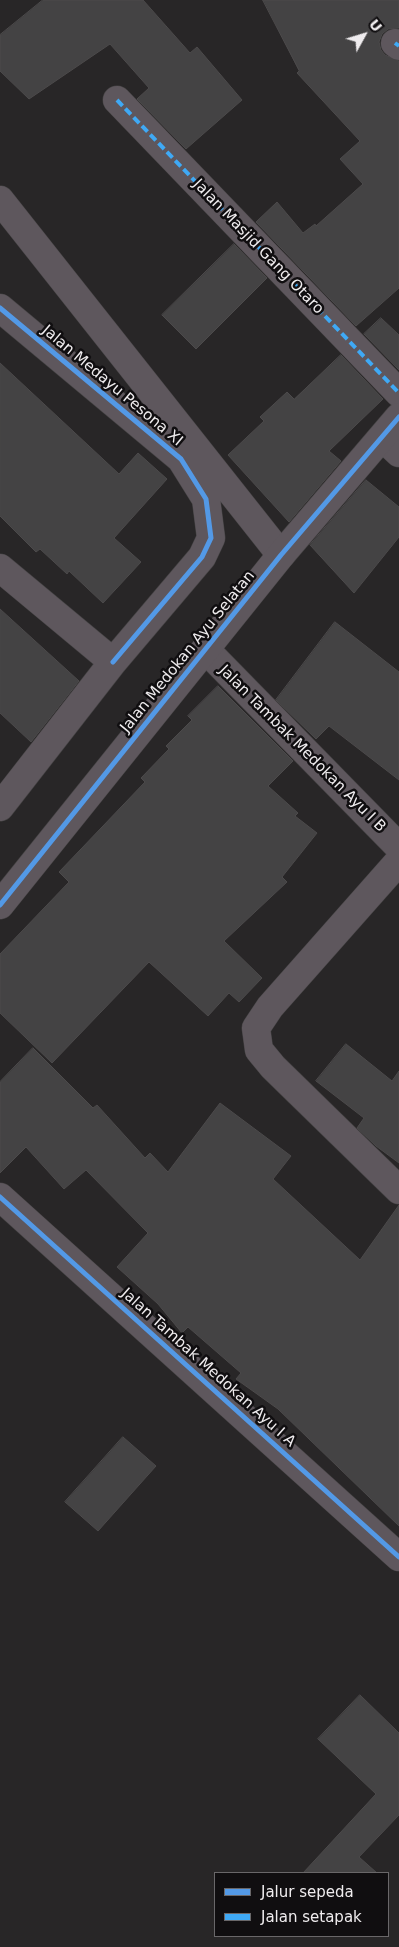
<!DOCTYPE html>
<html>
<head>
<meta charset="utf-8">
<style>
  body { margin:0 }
  #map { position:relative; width:399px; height:1947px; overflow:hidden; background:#282627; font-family:"DejaVu Sans",sans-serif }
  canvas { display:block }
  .legend { position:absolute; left:214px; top:1872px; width:175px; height:65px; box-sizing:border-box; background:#100e10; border:1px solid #696769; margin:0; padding:6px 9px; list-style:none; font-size:15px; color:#efecee }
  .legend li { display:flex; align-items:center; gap:10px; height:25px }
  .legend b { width:25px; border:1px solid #696769 }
  .north { position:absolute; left:339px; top:10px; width:50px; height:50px; -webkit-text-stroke:4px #100e10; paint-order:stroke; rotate:51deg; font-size:14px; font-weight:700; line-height:20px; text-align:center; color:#efecee }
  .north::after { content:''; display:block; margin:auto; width:18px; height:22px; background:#efecee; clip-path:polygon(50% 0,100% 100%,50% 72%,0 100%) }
</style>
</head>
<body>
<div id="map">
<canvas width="399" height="1947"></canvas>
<ul class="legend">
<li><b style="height:6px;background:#5399e6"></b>Jalur sepeda</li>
<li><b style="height:6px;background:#3fa9f5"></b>Jalan setapak</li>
</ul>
<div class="north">U</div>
</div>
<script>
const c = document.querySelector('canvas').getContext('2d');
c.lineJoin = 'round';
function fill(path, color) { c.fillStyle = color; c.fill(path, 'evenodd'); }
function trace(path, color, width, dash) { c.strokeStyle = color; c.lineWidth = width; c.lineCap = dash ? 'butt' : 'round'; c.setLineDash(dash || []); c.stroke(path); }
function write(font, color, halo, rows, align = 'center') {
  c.font = font + ' "DejaVu Sans",sans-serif'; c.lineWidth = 5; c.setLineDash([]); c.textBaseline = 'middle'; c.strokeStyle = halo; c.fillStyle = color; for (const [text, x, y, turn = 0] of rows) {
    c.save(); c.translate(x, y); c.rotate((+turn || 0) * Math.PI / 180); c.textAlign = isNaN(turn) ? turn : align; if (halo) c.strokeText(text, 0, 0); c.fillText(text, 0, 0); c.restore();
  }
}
const building = new Path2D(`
  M43,0H143L190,53L197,47L242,100L186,149L137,99L149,88L110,44L29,99L0,71V35Z
  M263,0H399V28L388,29L382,34L379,42L381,50L385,55L399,61V288L356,326L256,222L277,202L303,233L315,224L316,226L363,184L340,159L360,141L297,73L299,71Z
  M234,244L267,278L196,349L162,315Z
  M381,318L399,335V370L364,334Z
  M341,355L383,399L329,451L341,461L289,522L228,455L264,421L260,417L287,392L294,399Z
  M0,363L119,474L138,453L167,479L114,538L141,562L103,603L69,571L67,574L40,549L36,552L0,516Z
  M366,480L399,507V537L354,593L310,545Z
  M0,609L79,681L31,742L0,713Z
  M335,622L399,672V780L329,726L316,739L276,700Z
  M218,686L293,761L268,786L298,813L295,816L317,833L282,877L287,882L224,941L262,978L239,1002L229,993L208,1016L149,962L52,1063L0,1013V954L69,882L59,872L145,782L141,778L169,749L166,746L192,720L188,716Z
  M346,1044L392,1081L399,1071V1163L376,1146L357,1128L364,1118L316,1081Z
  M33,1048L93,1108L97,1105L145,1158L150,1153L168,1172L220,1103L291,1156L273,1179L360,1260L399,1205V1526L278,1409L236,1379L241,1373L188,1327L182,1333L158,1304L117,1267L148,1233L86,1170L64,1189L26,1147L0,1173V1082Z
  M123,1437L156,1466L98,1531L65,1502Z
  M360,1695L399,1733V1815L359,1857L377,1873H303L376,1794L318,1739Z`);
fill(building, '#444344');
trace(building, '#4c4a4b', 1);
const minor = new Path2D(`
  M395,43L399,46
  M117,100L399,393
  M0,200L281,555
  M0,308L181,459L206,499L211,538L202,557L113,662
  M383,438L399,453
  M0,568L113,662L0,807
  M206,650L399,847
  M399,861L270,1007L256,1028L259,1050L273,1067L399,1190
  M0,1197L399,1557`);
const tertiary = new Path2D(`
  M0,905L281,555L399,417`);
trace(minor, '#444243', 29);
trace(tertiary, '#444243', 29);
trace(minor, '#5e575d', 28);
trace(tertiary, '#5e575d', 28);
trace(new Path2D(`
  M395,43L399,46
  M117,100L399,393`), '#3fa9f5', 4, [8, 4]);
trace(new Path2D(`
  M0,308L181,459L206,499L211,538L202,557L113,662
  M0,905L281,555L399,417
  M0,1197L399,1557`), '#5399e6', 5);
write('15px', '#efecee', '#100e10', [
  ["Jalan Masjid Gang Otaro",258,247,46],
  ["Jalan Medayu Pesona XI",112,386,40],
  ["Jalan Medokan Ayu Selatan",188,652,-51],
  ["Jalan Tambak Medokan Ayu I B",302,749,45],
  ["Jalan Tambak Medokan Ayu I A",208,1368,42]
]);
</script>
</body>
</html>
